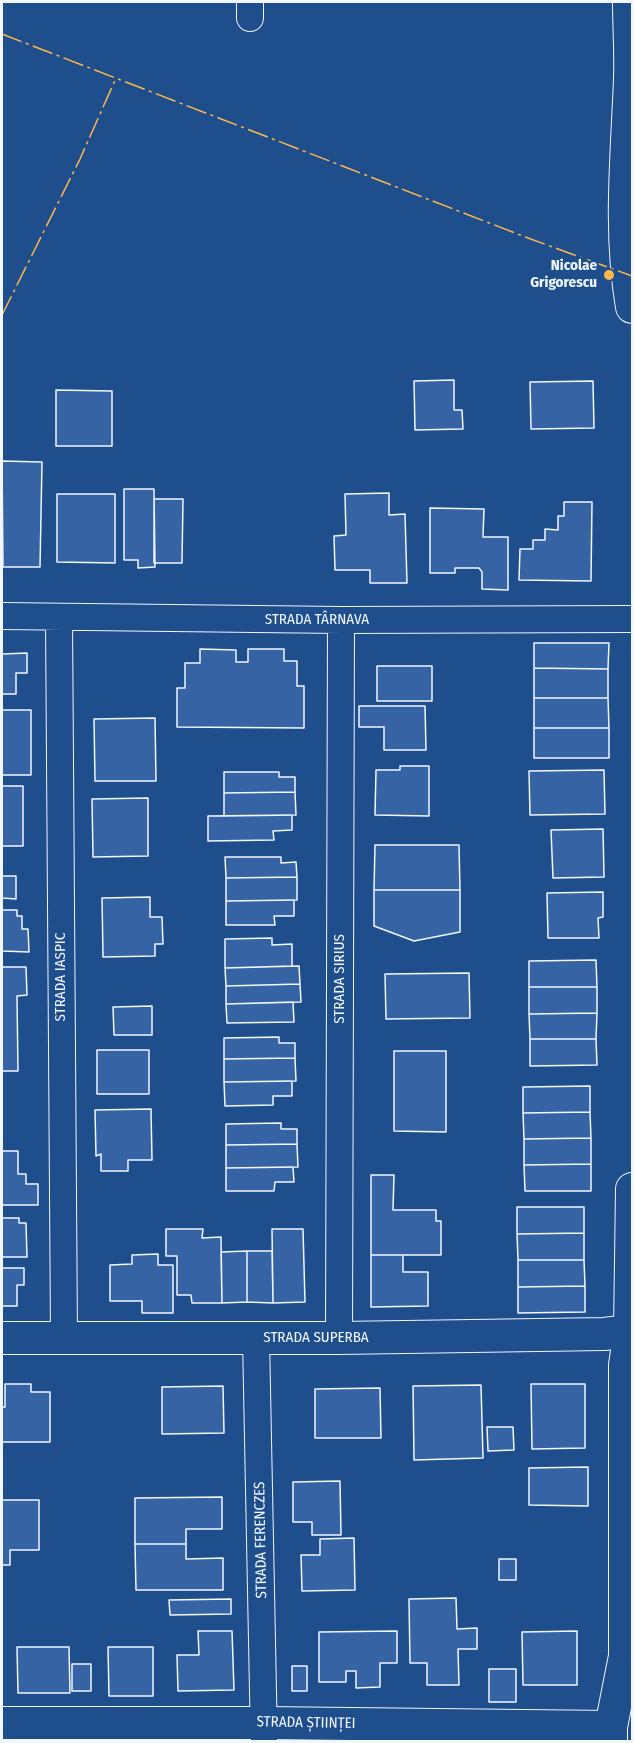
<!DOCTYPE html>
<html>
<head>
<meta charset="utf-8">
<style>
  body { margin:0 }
  #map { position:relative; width:634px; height:1743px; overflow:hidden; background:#1f4e8c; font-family:"Fira Sans Condensed",sans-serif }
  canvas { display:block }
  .frame { position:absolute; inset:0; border:3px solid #f2f6ff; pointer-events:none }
</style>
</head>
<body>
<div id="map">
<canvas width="634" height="1743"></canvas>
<div class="frame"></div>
</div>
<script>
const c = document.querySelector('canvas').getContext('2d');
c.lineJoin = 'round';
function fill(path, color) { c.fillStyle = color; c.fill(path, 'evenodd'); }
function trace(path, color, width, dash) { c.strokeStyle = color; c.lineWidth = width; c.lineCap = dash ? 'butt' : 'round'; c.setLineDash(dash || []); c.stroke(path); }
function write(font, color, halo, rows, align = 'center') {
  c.font = font + ' "Fira Sans Condensed",sans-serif'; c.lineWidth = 4.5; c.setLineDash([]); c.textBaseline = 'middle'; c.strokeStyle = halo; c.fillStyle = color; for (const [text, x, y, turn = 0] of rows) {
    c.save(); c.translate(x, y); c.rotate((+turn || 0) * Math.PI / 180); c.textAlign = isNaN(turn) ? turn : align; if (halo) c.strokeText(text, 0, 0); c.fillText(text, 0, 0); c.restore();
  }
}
const building = new Path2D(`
  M454,380V410H462L463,429L415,430L414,381Z
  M593,381L594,428L531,429L530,382Z
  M56,390L112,391V446H56Z
  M2,461L42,462L40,567H3Z
  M124,489H154L155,567L138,568V560H124Z
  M389,493V515L405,514L407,583H370V570H335L334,536L346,535L345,494Z
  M57,494H115V563L57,562Z
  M154,499H183L182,563H154Z
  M564,502H592L591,581L519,580L520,549H533V540H545V529L558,530V516H564Z
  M430,508L484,509L483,537H508V590L482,589V572L479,568H455V573H430Z
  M534,643H609L608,669L534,668Z
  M200,649L236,650V662H248V649H284V661H297V686H304V728L177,727V688H185V663H200Z
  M27,653V673H16V694H2V654Z
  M377,666H432V701H377Z
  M534,668L608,669V698H534Z
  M534,698H608L609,728H534Z
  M359,706H425L426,750H384V727H359Z
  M2,710H31V775H2Z
  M155,718L156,781H95L94,719Z
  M534,728H609V758H534Z
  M400,766H429V816L375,815L376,770H400Z
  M604,770L605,814L530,815L529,771Z
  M224,772H279V777H295V792L224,793Z
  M2,786H23V846H2Z
  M295,792L296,815L224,816V793Z
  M148,798V856L93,857L92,799Z
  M292,815V830L273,831L274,840L208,841V816Z
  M603,829L604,877L553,878L551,830Z
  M375,845H459L460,890H374Z
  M225,857H281V863L296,862L297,877L226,878Z
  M2,876H16V899L2,898Z
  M297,877V900L226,901V878Z
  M374,890H460V932L414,941L374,926Z
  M603,892V917L598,918L599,938H548L547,893Z
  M150,897V917H162L163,944H155V956L103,957L102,898Z
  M294,900V916H274L275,925H226V901Z
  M2,910H17V916H22V929H28L29,952L2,951Z
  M272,938V945L292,944V966L225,968V939Z
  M596,960L597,987H529V961Z
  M299,966L300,984L226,986L225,968Z
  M2,967H26L27,995L17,996L18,1071H2Z
  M469,973L470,1018L386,1019L385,974Z
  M300,984L301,1002L226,1004V986Z
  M529,987H597V1013L529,1014Z
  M293,1002L294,1022L227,1023L226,1004Z
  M152,1006V1035H114L113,1007Z
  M597,1013L596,1039H530L529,1014Z
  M279,1037V1043H295V1058L224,1059V1038Z
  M530,1039H596L597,1065L530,1066Z
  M97,1050H149V1094H97Z
  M394,1051H446V1132L394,1131Z
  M295,1058L296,1081L224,1082V1059Z
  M292,1081V1096H273V1105L225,1106L224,1082Z
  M590,1086V1112L523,1113V1087Z
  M151,1109L152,1160H128V1171H101V1154L96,1156L95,1110Z
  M590,1112L591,1138L524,1139L523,1113Z
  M281,1123V1129H297V1144L226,1145V1124Z
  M591,1138V1164L524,1165V1139Z
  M297,1144L298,1167L226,1168V1145Z
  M2,1151H18V1174H26V1184H38V1205H2Z
  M591,1164V1191H525L524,1165Z
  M293,1167L294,1182H275L274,1191H226V1168Z
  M371,1175H394L393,1210H436V1221H441V1255H371Z
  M517,1207H584V1233L517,1234Z
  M2,1218H19V1223H26L27,1257H2Z
  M166,1229H203L202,1238L221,1237L222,1303H192L191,1295H177V1256H166Z
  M272,1229H303L305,1302L273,1303Z
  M584,1233V1260H518L517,1234Z
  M247,1251V1302L222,1303L221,1252Z
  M247,1251H272L273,1303L247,1302Z
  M158,1254V1265H173V1313H142V1301H110V1265L132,1264V1255Z
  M371,1255H403V1272H428V1306L371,1307Z
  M518,1260H584L585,1286L518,1287Z
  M2,1268H24V1285H17V1306H2Z
  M585,1286V1312L518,1313V1287Z
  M5,1384H31V1392H50V1442H2V1407H5Z
  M531,1384H585V1448L532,1449Z
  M481,1385L483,1458L414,1460L413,1386Z
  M223,1386L224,1433L162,1434V1387Z
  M380,1388L381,1438H315V1389Z
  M487,1427H513L514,1450L488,1451Z
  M588,1467V1506L529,1505V1468Z
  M340,1481L341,1535H312V1522H293V1482Z
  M222,1497V1529H186V1544H135V1498Z
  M2,1500H39V1550H10V1565H2Z
  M354,1538L355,1590L302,1591L301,1555H320V1539Z
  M135,1544H186V1559L223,1558V1590H136Z
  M499,1559H516V1580H499Z
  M456,1598L457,1629L477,1628V1649H458L459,1685H427V1663H410L409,1599Z
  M231,1599V1614L170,1615L169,1600Z
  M198,1631H232L234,1690L178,1691L177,1655H199Z
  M397,1631V1663H380V1687L356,1688V1671H346V1682H319V1632Z
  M577,1631V1685H523L522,1632Z
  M17,1647H69L70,1693H18Z
  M108,1647H153V1696H109Z
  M72,1664H91V1691H72Z
  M292,1666H307V1691H292Z
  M489,1669H516V1702H489Z`);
fill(building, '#3563a3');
trace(building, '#f2f6ff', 1.5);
const minor = new Path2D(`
  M250,2V18
  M2,616L341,620L632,619
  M59,617L64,1337
  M256,1338L264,1742
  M339,1338L341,620`);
const tertiary = new Path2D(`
  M629,2C629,27 631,53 630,79C627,156 619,231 632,307
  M2,1338H339L604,1334L630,1331
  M2,1723H265L611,1727
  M611,1742V1727L625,1656V1365L630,1331L632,1189`);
trace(minor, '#f2f6ff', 28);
trace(tertiary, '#f2f6ff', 34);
trace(minor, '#1f4e8c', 26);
trace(tertiary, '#1f4e8c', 32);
trace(new Path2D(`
  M2,34L528,238L632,276
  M2,315L80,159L116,78`), '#ffb74d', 1.5, [21, 4.5, 3, 4.5]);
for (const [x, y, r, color] of [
  [609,275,6,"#ffb74d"]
]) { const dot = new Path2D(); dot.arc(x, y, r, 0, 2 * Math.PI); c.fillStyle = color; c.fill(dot); trace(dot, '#1f4e8c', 2); }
write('bold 15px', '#f2f6ff', '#1f4e8c', [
  ["Nicolae",597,266],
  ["Grigorescu",597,283]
], 'right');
write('15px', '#f2f6ff', '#1f4e8c', [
  ["STRADA TÂRNAVA",317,620],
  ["STRADA IASPIC",61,977,-90],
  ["STRADA SIRIUS",340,979,-90],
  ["STRADA SUPERBA",316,1338],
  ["STRADA FERENCZES",261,1540,-91],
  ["STRADA ȘTIINȚEI",306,1723,1]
]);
</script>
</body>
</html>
